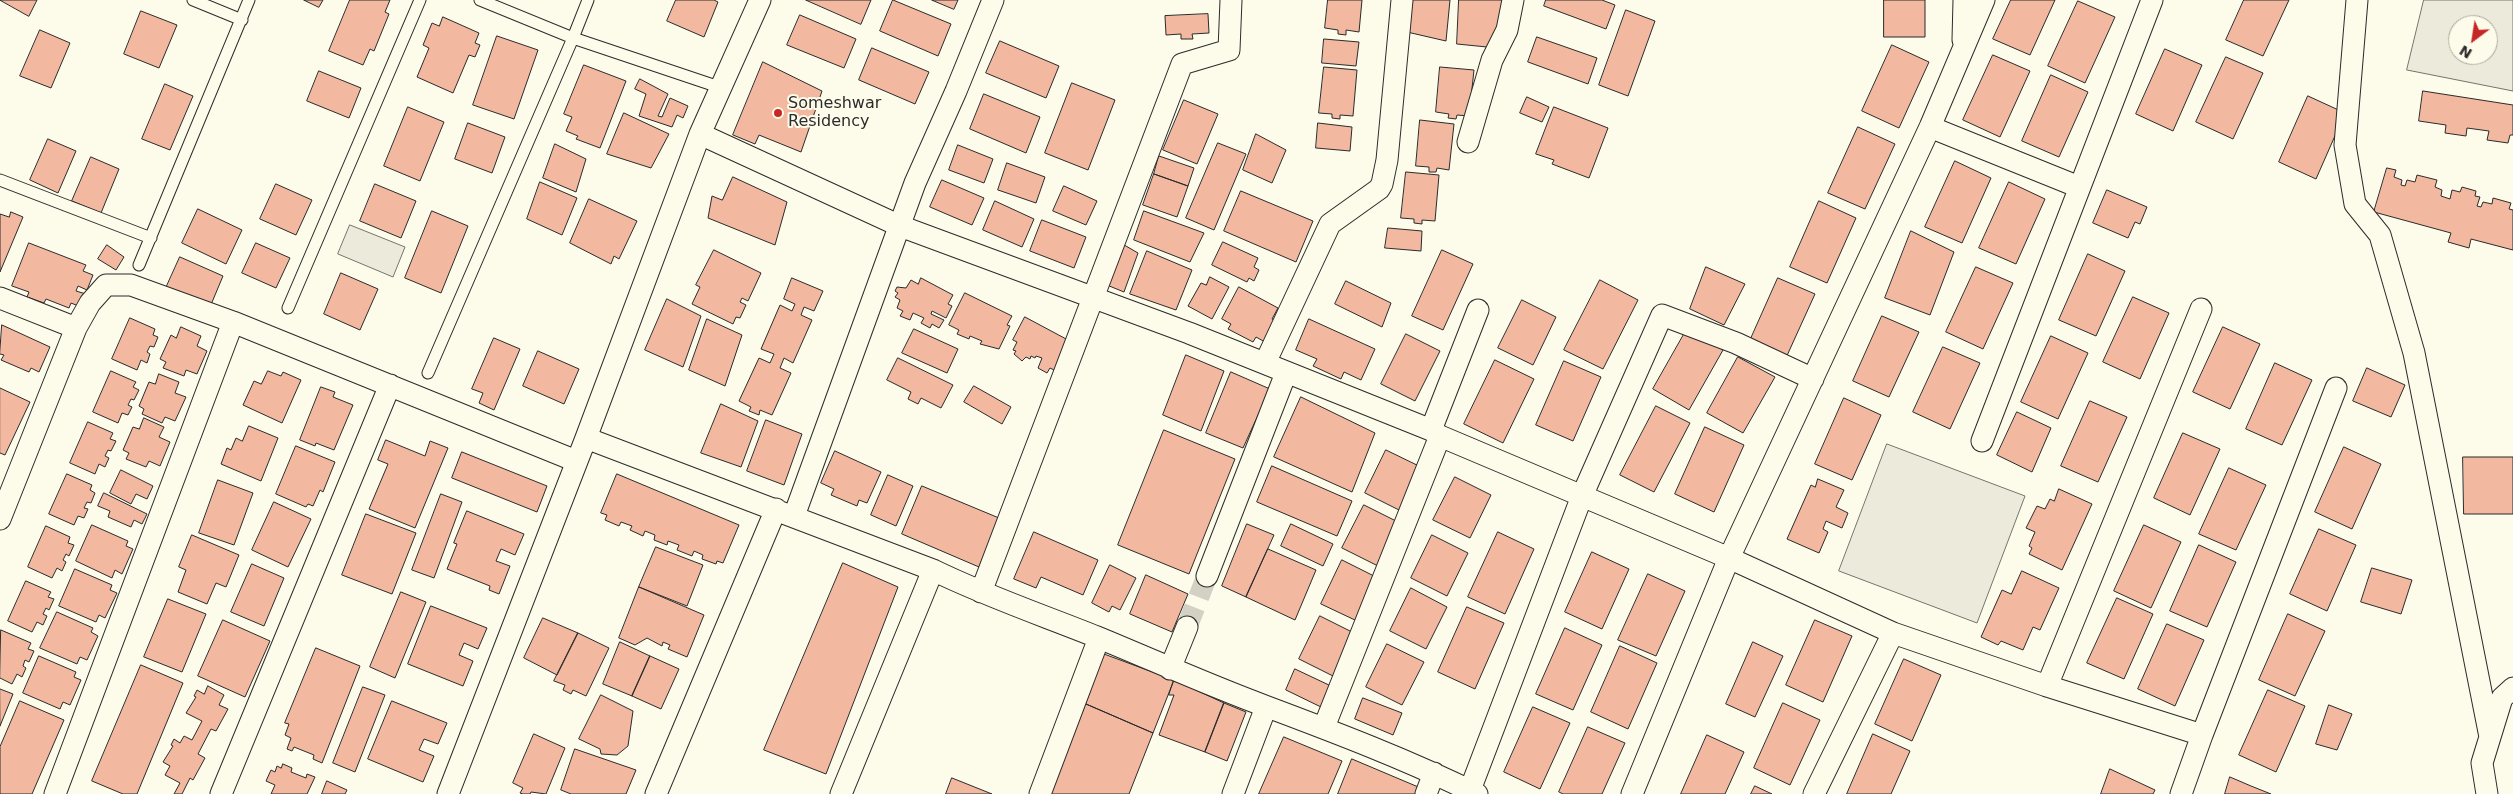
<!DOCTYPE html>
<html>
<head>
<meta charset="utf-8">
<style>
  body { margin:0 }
  #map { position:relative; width:2513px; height:794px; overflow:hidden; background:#fdfbea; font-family:"DejaVu Sans",sans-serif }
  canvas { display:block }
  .north { position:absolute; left:2448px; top:15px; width:50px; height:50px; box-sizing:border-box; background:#fdfbea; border:1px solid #a9a89e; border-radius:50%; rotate:211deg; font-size:14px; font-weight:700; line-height:20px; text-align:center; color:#2b2b2b }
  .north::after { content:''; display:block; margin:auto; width:18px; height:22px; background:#c62828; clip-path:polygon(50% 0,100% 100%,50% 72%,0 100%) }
</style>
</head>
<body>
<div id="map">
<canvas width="2513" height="794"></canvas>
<div class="north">N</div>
</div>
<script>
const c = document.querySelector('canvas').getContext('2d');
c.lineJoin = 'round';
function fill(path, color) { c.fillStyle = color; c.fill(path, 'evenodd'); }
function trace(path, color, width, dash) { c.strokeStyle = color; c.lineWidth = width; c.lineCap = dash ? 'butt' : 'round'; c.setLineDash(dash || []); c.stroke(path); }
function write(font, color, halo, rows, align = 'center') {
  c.font = font + ' "DejaVu Sans",sans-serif'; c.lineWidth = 4; c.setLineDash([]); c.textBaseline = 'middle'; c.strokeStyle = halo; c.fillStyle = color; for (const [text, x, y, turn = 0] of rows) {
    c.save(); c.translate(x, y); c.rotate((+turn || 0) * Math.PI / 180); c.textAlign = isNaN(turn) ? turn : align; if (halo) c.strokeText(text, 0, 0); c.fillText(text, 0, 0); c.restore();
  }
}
const green = new Path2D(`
  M2424,0H2513V91L2407,70ZM2458,25H2488V55H2458Z
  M350,225L405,247L393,277L338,254Z
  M1887,444L2025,496L1977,623L1839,571Z`);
fill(green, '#ecebdb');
trace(green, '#74746e', 1);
const building = new Path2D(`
  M0,0H37L29,16Z
  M304,0H323L319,7Z
  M350,0H390L385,12L389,14L374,51L370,49L363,65L329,51Z
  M676,0H714L718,2L704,37L667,21Z
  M806,0H871L861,24Z
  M893,0L951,24L938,56L880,31Z
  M932,0H958L954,9Z
  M1328,0H1362L1359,32L1346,30V35L1338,34V30L1325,28Z
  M1411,0H1450L1446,41L1407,32Z
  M1459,0H1506L1497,48L1457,44Z
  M1546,0H1602L1615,5L1606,29L1544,6Z
  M1884,0H1925V37H1884Z
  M2011,0H2055L2030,55L1993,39Z
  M2244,0H2289L2263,56L2226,40Z
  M2078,1L2115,17L2085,83L2048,66Z
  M1626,10L1655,21L1628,96L1599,85Z
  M141,11L177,25L159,68L124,54Z
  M1208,14L1209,33L1192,34L1193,39H1181V34L1166,35L1165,16Z
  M800,15L856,39L844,68L787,45Z
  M443,17L479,33L475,43L480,45L475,57L469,55L453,93L417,77L429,48L423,45L432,23L439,26Z
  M40,30L70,43L51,88L20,76Z
  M497,36L538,50L514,119L473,105Z
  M1537,37L1597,58L1588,84L1528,62Z
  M1324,39L1359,42L1356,66L1322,63Z
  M1000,41L1059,66L1046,98L986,73Z
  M1892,45L1929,62L1899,128L1862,111Z
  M872,48L929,72L915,104L859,80Z
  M2165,49L2202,65L2173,131L2136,114Z
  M1993,55L2030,71L2000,137L1963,120Z
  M2226,57L2263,73L2233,139L2196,122Z
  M763,62L822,91L801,152L759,135L755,144L733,135Z
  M584,65L626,81L600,148L576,139L578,136L566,131L572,117L564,114Z
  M1324,67L1357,70L1353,116L1340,115V119L1332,118V114L1319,113Z
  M1440,67L1474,70L1469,116L1457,115L1456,119L1448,118L1449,114L1436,112Z
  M319,71L361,88L349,118L307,101Z
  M2051,75L2088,92L2059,157L2022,141Z
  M640,79L668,94L658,116L662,117L670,98L688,106L683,118L677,115L672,127L639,116L646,94L635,89Z
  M1072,83L1115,100L1088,170L1045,153Z
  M165,84L193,96L170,150L142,139Z
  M2423,91L2513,105V135H2510L2508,143L2487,140L2489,131L2467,128L2466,136L2445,133L2446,125L2419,121Z
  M984,94L1040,117L1026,153L970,129Z
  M2308,96L2345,113L2316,179L2279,162Z
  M1527,97L1549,107L1542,122L1520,113Z
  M1184,100L1218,114L1197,164L1163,150Z
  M408,107L444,122L420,181L384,166Z
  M1554,107L1608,128L1589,178L1552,164L1554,160L1536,154Z
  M624,113L669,134L651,168L607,154Z
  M1420,120L1454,124L1449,170L1437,168L1436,172H1429V167L1416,166Z
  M468,123L505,137L492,173L455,159Z
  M1318,123L1352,127L1350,151L1316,148Z
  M1858,127L1895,144L1865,209L1828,193Z
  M1256,134L1286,150L1272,183L1243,170Z
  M48,139L76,151L58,193L30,180Z
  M1218,143L1246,154L1214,230L1186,218Z
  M555,144L586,159L576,192L543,178Z
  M958,145L993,159L984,183L949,170Z
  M1159,156L1194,168L1188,186L1154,174Z
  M91,157L119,169L101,213L72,201Z
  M1955,161L1991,178L1962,243L1925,227Z
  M1007,163L1045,177L1036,203L998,190Z
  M2387,168L2396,170L2394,177L2402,180L2401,185L2405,186L2407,180L2415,182L2417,175L2437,180L2435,187L2442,190L2441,196L2450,199L2452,190L2460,192L2462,187L2476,191L2475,196L2480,197L2477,206L2481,207L2483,202L2492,204L2493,198L2511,203L2509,209L2513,210V250L2471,239L2469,248L2448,242L2451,233L2374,212Z
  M1406,172L1439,175L1435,221L1422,220V224L1414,223V219L1401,218Z
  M1154,174L1188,186L1177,217L1143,205Z
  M733,177L787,202L775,245L708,218L712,196L722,200Z
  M942,180L984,198L972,225L930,207Z
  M540,182L577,198L562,235L527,219Z
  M2009,182L2045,199L2016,264L1979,248Z
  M276,184L312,200L296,235L260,219Z
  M375,184L416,201L401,238L360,221Z
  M1064,186L1097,201L1086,225L1053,211Z
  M2107,190L2147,207L2140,224L2135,222L2128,238L2093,223Z
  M1241,191L1313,221L1296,262L1224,231Z
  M589,199L637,221L619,259L614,256L611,264L570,243Z
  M995,201L1034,219L1022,247L983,230Z
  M1819,201L1856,218L1827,283L1790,267Z
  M198,209L242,230L226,264L182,243Z
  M432,211L468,226L441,293L405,278Z
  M1144,211L1204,233L1190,262L1134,240Z
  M11,212L23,217L0,272V214L9,217Z
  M1042,220L1086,237L1074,268L1030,251Z
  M1388,228L1422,231L1421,251L1385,248Z
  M1911,231L1954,252L1930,315L1885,298Z
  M1119,242L1138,253L1124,292L1102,283Z
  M1223,242L1258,258L1254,267L1259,270L1254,281L1249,278L1247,282L1212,265Z
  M29,243L86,265L83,271L93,275L87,290L78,286L76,291L86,294L81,307L71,303L69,308L46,299L44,303L27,297L29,292L12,286Z
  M256,243L290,258L276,288L242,273Z
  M107,245L124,257L116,270L98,259Z
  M714,250L761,273L748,301L742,298L740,302L746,305L740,318L736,317L733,324L692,304L700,287L696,285Z
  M1442,250L1473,264L1443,330L1412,316Z
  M1147,251L1192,270L1176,310L1130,294Z
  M2088,254L2125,271L2096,336L2059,320Z
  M180,257L223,276L210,307L166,288Z
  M1706,267L1745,284L1724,325L1690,309Z
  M1976,267L2013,283L1983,349L1946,332Z
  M341,273L378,289L360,330L324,314Z
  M1210,277L1229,287L1212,319L1188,306L1201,283L1206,285Z
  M792,278L823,291L814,311L804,307L801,315L812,320L793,363L784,358L780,368L791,373L772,415L760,410L759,415L749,411L751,407L739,401L759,358L770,363L774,354L761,349L780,305L792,311L795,304L784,299Z
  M921,278L953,295L948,304L952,306L946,318L932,311L931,314L944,320L939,328L932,324L930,328L921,323L924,318L913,313L910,320L900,316L903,311L897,308L900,300L895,297L898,293L895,291L897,287L906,288L911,280L918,284Z
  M1778,278L1815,294L1785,360L1749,343Z
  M1600,280L1638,300L1603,369L1564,350Z
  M1346,281L1391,303L1382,327L1335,304Z
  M1239,287L1278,308L1272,319L1276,321L1265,342L1256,337L1253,342L1228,329L1231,324L1222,319Z
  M965,293L1012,316L1007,325L1010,326L999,349L980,344L982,341L970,336L969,339L957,334L959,330L949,325Z
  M2133,297L2169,313L2140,379L2103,362Z
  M667,299L701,316L683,367L645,350Z
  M1522,300L1556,317L1533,365L1498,348Z
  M1882,316L1919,332L1889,397L1853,381Z
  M1025,317L1068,340L1056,371L1050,368L1047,373L1038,368L1042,358L1036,356L1035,358L1031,356L1030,359L1026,357L1022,361L1014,354L1016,351L1013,350L1017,342L1013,340Z
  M130,318L155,329L153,335L158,337L154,347L150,346L147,352L150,354L147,363L141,360L137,370L112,359Z
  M707,319L742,335L725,386L689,370Z
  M1309,319L1375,349L1361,380L1344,372L1341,379L1313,366L1317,359L1296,350Z
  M2,325L50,347L39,372L31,368L29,372L1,360L4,355L0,354Z
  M181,327L201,336L197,346L207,351L197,374L186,370L184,376L163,368L166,362L160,359L171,335L176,338Z
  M2223,327L2260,344L2230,409L2193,392Z
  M914,329L958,349L947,373L902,353Z
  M1687,329L1723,350L1689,410L1653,389Z
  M1406,334L1440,351L1415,401L1381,384Z
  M2051,336L2088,353L2058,419L2021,402Z
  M494,338L520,349L494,410L479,403L483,393L472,389Z
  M1943,347L1980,363L1950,429L1913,412Z
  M538,351L579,369L564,404L523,386Z
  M1186,355L1224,371L1201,431L1163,415Z
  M1738,357L1775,377L1743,433L1707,413Z
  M898,358L953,385L941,408L921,398L918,404L908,399L911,392L887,380Z
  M1495,360L1534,379L1503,443L1464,424Z
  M1564,361L1601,377L1573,441L1536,425Z
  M2275,363L2312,380L2282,445L2246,429Z
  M2367,368L2405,385L2391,417L2353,401Z
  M111,371L136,382L133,387L139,390L134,400L131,399L128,405L132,407L128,415L122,413L118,423L93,412Z
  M268,371L281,376L283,372L301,380L282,423L243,405L254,381L261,384Z
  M1231,372L1270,389L1243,448L1206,433Z
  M159,374L179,382L175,393L186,397L175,421L165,417L162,423L142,414L144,409L139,406L149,382L155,384Z
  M974,386L1011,407L1002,424L964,402Z
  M321,387L335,392L333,397L353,405L334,450L316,443L315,446L300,440Z
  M0,388L30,402L5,455L0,453Z
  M1301,397L1375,433L1352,492L1274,457Z
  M1844,398L1881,415L1852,480L1815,464Z
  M2090,401L2127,417L2098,482L2061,466Z
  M721,404L758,421L741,467L701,453Z
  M1656,406L1690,423L1654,492L1620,475Z
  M2017,412L2051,428L2032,472L1997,455Z
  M144,418L164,427L159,437L170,442L160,466L149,461L146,467L126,459L129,453L123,450L133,427L139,429Z
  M766,420L802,434L784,485L747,471Z
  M88,422L113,433L110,439L116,441L111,451L108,450L105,456L109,458L105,467L99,464L95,474L70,463Z
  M249,426L278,438L261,481L221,464L227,448L231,450L236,438L242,441Z
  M1705,427L1744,445L1714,512L1675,494Z
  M1164,430L1235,459L1189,574L1118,545Z
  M2183,433L2220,449L2190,515L2154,498Z
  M386,440L425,456L430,441L448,448L415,528L369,509L388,464L378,460Z
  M296,446L335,462L323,492L320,490L313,506L308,504L306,507L276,494Z
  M2344,447L2381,464L2352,529L2315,512Z
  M1386,450L1423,468L1401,511L1365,493Z
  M835,451L881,472L867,503L859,500L857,506L831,495L834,489L821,483Z
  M462,452L547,486L537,512L452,478Z
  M2463,457H2513V514H2464Z
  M1272,466L1352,501L1337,536L1257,502Z
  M2229,468L2266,485L2236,550L2199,534Z
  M121,470L153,486L147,499L136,494L131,504L110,493Z
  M67,474L92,485L90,490L95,493L91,503L87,502L84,508L88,509L84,518L78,516L74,525L49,514Z
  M617,474L739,525L723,563L717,561L716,564L702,559L703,555L694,551L692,556L677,550L679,545L668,541L667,545L654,540L655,535L645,531L643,536L630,530L632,526L621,522L619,526L605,520L607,515L601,513Z
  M888,475L913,486L896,526L871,515Z
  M1455,477L1491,495L1470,538L1433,520Z
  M1818,479L1844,490L1836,507L1848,513L1842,528L1826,521L1823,529L1828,532L1819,553L1787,539L1811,485L1815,487Z
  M218,480L253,493L234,545L199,533Z
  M922,486L999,518L979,567L902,534Z
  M2059,489L2092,504L2062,570L2029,554L2032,548L2029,546L2035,532L2026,528L2037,506L2045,509L2050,499L2054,501Z
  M104,493L147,514L142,524L134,520L131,527L108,517L110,511L98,506Z
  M441,494L462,502L434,578L412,570Z
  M274,502L311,519L288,567L252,550Z
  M1364,505L1400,523L1378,566L1342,548Z
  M467,511L524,534L515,555L501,549L496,561L510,566L499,594L489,590L490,586L447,569L457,544L454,543Z
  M366,514L416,533L392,594L342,575Z
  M1247,524L1274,535L1246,597L1222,586Z
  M1291,524L1333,544L1323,566L1281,546Z
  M92,525L128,541L126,546L133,549L122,574L115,570L112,578L76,561Z
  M2144,525L2181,542L2151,608L2114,591Z
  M46,526L70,537L68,543L74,545L69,556L66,554L63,560L66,562L62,571L57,568L52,578L28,567Z
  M2319,529L2356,545L2327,611L2290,594Z
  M1034,532L1098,560L1083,595L1041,577L1036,588L1014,579Z
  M1498,532L1534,549L1505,614L1468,597Z
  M192,535L239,555L226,587L216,583L207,604L178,592L186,570L179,567Z
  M1432,535L1468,553L1447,596L1411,578Z
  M2199,545L2236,562L2207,627L2170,611Z
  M656,547L703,565L687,606L639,587Z
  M1268,549L1316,570L1295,620L1246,597Z
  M1592,552L1629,569L1602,629L1565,612Z
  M1342,560L1378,578L1357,621L1321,604Z
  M843,563L898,587L826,774L764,750Z
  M252,564L284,578L264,626L231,612Z
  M1110,565L1136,578L1120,610L1112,606L1109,612L1092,603Z
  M2372,568L2412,580L2401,614L2361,602Z
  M75,569L112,585L110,590L117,593L105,618L99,615L96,622L59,606Z
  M2022,571L2059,588L2040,630L2033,627L2023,650L2001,641L1998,645L1981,637L2002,590L2011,594Z
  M1648,574L1685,591L1656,656L1618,640Z
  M1146,575L1188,594L1172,632L1130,614Z
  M26,581L51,592L48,597L54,599L49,610L46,608L43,614L47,616L43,625L37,622L32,632L8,621Z
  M639,587L704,615L687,657L668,649L670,645L663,642L662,646L647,638L635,645L619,638Z
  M1411,588L1447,607L1426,649L1390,631Z
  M401,592L426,602L395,678L370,667Z
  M2117,598L2153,614L2124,679L2087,663Z
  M168,599L206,614L182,672L144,657Z
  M431,606L487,628L478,649L464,643L459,655L473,661L463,686L408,664Z
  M1467,607L1504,623L1475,689L1438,672Z
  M57,612L93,628L91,632L98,636L87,660L80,657L77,664L40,648Z
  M2288,614L2325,631L2295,696L2259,680Z
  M1320,616L1356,634L1335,677L1299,659Z
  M543,618L578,633L557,675L524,658Z
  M223,620L270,641L245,697L198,676Z
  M1815,620L1852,636L1823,702L1786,685Z
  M2167,624L2204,640L2175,706L2138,689Z
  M1565,628L1602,645L1573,710L1536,694Z
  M1,630L31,643L28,649L34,651L29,662L25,660L23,666L26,668L22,677L17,674L12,684L0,678Z
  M578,633L609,648L586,696L573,690L571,694L563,690L565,685L554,681Z
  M620,642L650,656L632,696L603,684Z
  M1753,642L1783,656L1755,717L1726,704Z
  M1387,644L1424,662L1402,705L1366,687Z
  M1620,646L1657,663L1628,729L1591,712Z
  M316,648L360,666L322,763L313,759L314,755L294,747L292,751L287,749L291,738L285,735L289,724L285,723Z
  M1104,654L1174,680L1153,733L1086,704Z
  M39,656L76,672L74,677L81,680L70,705L63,702L60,709L23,693Z
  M650,656L679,669L661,709L632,696Z
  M1904,659L1941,675L1912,741L1875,724Z
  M141,665L183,683L137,794H123L92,781Z
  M1295,669L1331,686L1321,707L1286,690Z
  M1174,680L1224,703L1205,752L1159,735L1174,695H1169Z
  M208,686L224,695L219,705L228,709L216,731L211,729L198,754L205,758L193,780L190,778L182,794H174L180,783L165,775L170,766L163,762L173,746L171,745L174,739L180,743L184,736L192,740L202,721L186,713L196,697L194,696L197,690L204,694Z
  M363,687L385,695L355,772L333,763Z
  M0,689L13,694L0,726Z
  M2268,690L2305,706L2276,772L2239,755Z
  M601,695L633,711L628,746L617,755L601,754L600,749L579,739Z
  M1363,698L1402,713L1393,735L1355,719Z
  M20,701L64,720L32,794H0V747Z
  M392,701L447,723L438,744L424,739L419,750L434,756L423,782L368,759Z
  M1224,703L1246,712L1227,761L1205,752Z
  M1783,703L1820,720L1790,785L1754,768Z
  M1086,704L1153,733L1129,794H1051Z
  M2329,705L2352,714L2337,750L2316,744Z
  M1533,707L1570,723L1540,789L1504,772Z
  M1588,727L1625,743L1602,794H1563L1559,792Z
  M534,734L565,748L546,794L531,792L530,794H523L520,793L523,788L513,783Z
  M1873,734L1910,751L1891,794H1847Z
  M1707,735L1744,752L1725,794H1681Z
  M1284,737L1342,761L1328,794H1259Z
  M575,749L636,770L626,794H571L561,790Z
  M1352,759L1423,789L1421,794H1338Z
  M283,764L292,768L291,772L306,778L307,774L315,777L307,794H271L275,785L266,781L271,770L275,772L277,766L281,768Z
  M2110,769L2155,790L2153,794H2101Z
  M2230,777L2251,786L2271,794H2225Z
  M952,778L992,794H946Z
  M327,781L347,790L345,794H322Z
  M1755,786L1772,794H1751Z`);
fill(building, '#f2b8a0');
trace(building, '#2b2b2b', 1);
trace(new Path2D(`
  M1187,627L1207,576`), '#d3d1c4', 21, [21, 11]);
const lane = new Path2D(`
  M193,0L242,20
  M480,0L573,38L719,87
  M0,180L151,238
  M139,265L249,0
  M288,308L420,0
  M428,373L573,38L588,0`);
const street = new Path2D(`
  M2357,0L2345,145L2355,204L2380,235L2414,353L2490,737
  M1963,40L1964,0
  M1930,127L2079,187
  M700,134L900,226L1189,333L1431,430L1440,436L1729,558L1893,633L1814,794
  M1468,142L1492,60L1507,30L1513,0
  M0,298L76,328
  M1265,363L1330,224L1379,189L1382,184L1387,160L1402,0
  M1431,430L1478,310
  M586,438L933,570C986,596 1042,615 1097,637C1153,660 1208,685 1265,706C1337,733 1408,760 1477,794
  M1982,441L2152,0
  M794,516L915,183L956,91L993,0
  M0,519L76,328L90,303L106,285H131L233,322L576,461
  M1207,576L1286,373
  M981,592L1182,64L1229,50L1231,0
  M1893,633L2047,686L2202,735L2181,794
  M1170,669L1187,627
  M2047,686L2201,309
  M1324,727L1440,436
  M2202,735L2336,388
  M1470,790L1582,496L1662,315L1736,343L1813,379
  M55,794L233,322
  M221,794L390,385
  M448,794L586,438L700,134L760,0
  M656,794L776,509
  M841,794L933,570
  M1040,794L1099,638
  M1233,794L1266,707
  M1426,794L1434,773
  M1632,794L1729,558L1930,127L1984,0
  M2487,794L2482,763L2502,698L2513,688`);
trace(lane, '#2b2b2b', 13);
trace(street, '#2b2b2b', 23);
trace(lane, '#fdfbea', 11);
trace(street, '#fdfbea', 21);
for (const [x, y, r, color] of [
  [778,113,5,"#c62828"]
]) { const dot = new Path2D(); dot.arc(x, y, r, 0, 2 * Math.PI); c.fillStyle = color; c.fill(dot); trace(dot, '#fdfbea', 2); }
write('16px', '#2b2b2b', '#fdfbea', [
  ["Someshwar",788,104],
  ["Residency",788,122]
], 'left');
</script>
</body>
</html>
